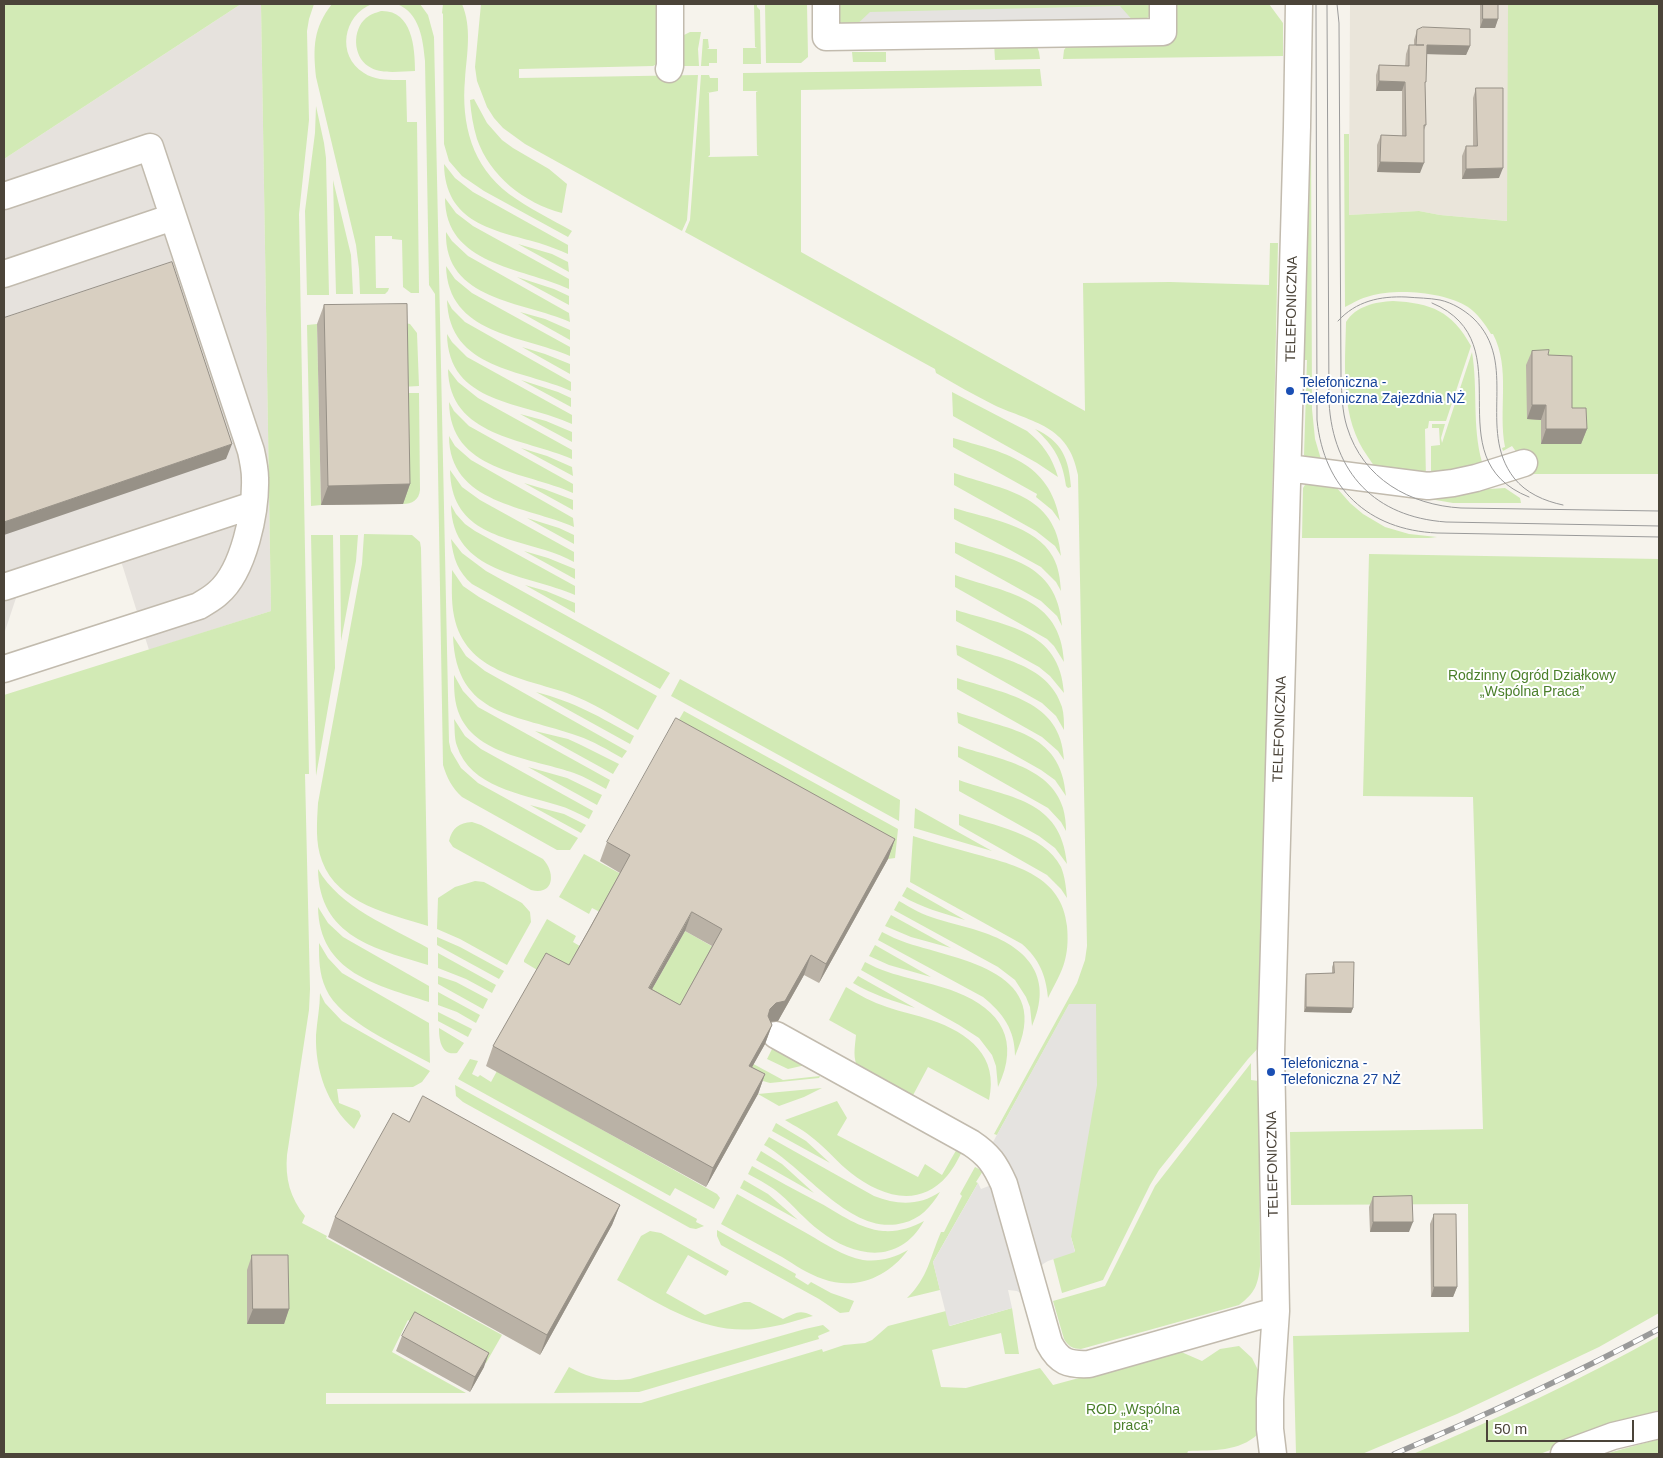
<!DOCTYPE html>
<html>
<head>
<meta charset="utf-8">
<style>
  body { margin:0 }
  #map { position:relative; width:1663px; height:1458px; overflow:hidden; background:#f6f3ec; font-family:Helvetica,sans-serif }
  canvas { display:block }
  .frame { position:absolute; inset:0; border:5px solid #4b4439; pointer-events:none }
  .scale { position:absolute; left:1486px; top:1420px; width:148px; height:22px; box-sizing:border-box; border:2px solid #4b4439; border-top:0; padding-left:6px; font-size:15px; line-height:18px; white-space:nowrap; color:#4b4439; -webkit-text-stroke:4px #fff; paint-order:stroke }
</style>
</head>
<body>
<div id="map">
<canvas width="1663" height="1458"></canvas>
<div class="frame"></div>
<div class="scale">50 m</div>
</div>
<script>
const c = document.querySelector('canvas').getContext('2d');
c.lineJoin = 'round';
function fill(path, color) { c.fillStyle = color; c.fill(path, 'evenodd'); }
function trace(path, color, width, dash) { c.strokeStyle = color; c.lineWidth = width; c.lineCap = dash ? 'butt' : 'round'; c.setLineDash(dash || []); c.stroke(path); }
function write(font, color, halo, rows, align = 'center') {
  c.font = font + ' Helvetica,sans-serif'; c.lineWidth = 4; c.setLineDash([]); c.textBaseline = 'middle'; c.strokeStyle = halo; c.fillStyle = color; for (const [text, x, y, turn = 0] of rows) {
    c.save(); c.translate(x, y); c.rotate((+turn || 0) * Math.PI / 180); c.textAlign = isNaN(turn) ? turn : align; if (halo) c.strokeText(text, 0, 0); c.fillText(text, 0, 0); c.restore();
  }
}
fill(new Path2D(`
  M1350,4H1508V221L1440,215L1419,211L1349,215Z`), '#eae5da');
fill(new Path2D(`
  M241,4H261L271,611L149,650L121,561L17,595L4,634V159Z`), '#e6e2dd');
fill(new Path2D(`
  M4,4H241L4,159Z
  M261,4H314L309,19L307,31L309,120L299,214L309,774H305L310,989L309,1010L287,1155C285,1178 290,1198 305,1216L302,1223L327,1236L326,1238L502,1335L486,1363L408,1320L392,1352L466,1393H326V1404L641,1403L822,1349L823,1352L844,1345L865,1343L872,1340L888,1326L946,1311L950,1326L1012,1308L1019,1354H1005L1001,1333L932,1350L941,1387L966,1388L1040,1368L1053,1385L1179,1351L1202,1361L1220,1349L1239,1346L1252,1358L1261,1376L1258,1434C1239,1452 1213,1450 1188,1451L1187,1454H4V695L271,611Z
  M332,4H372C343,15 336,56 364,73C376,81 392,80 406,80L407,122H417L419,293H411L403,287L402,240L392,239V236H375L376,288H389L388,291L385,294H360L359,269L356,245L316,77C313,48 313,28 332,4Z
  M397,4H420L428,15L434,37L449,742L451,751L461,768L478,783L578,838L570,850H557L462,797C452,788 447,778 443,765L435,294L429,285L425,61C423,40 420,13 397,4Z
  M443,4H462C472,28 467,53 465,79C461,124 472,166 509,194C528,208 551,219 572,231L568,237L484,191L462,176L449,161L444,144L443,14L442,13Z
  M481,4H665L659,63L653,66L519,69V78L698,75L687,220L682,231L525,144L503,128L494,118L487,107L477,81L475,67Z
  M754,4H757V7L760,10L761,64H743V48H757L755,47Z
  M765,4H807L808,57L801,63H766Z
  M835,4H1154L1151,15L1146,19L853,28C837,24 838,19 835,4Z
  M1178,4H1269L1283,23V56L1063,59L1064,50L1070,42L1172,41V10Z
  M1508,4H1659V474H1532L1512,446L1503,451L1502,448L1505,447C1498,409 1511,369 1493,334H1491C1485,324 1478,314 1468,307C1445,292 1397,288 1370,296C1361,298 1353,303 1345,307L1344,134H1349V215L1419,211L1440,215L1507,221Z
  M381,11C412,10 415,47 415,71C401,71 380,75 368,66C353,56 352,30 366,18C371,14 375,13 381,11Z
  M690,32H701L698,49L699,66H675L682,36Z
  M703,39H708L709,48L707,49H717V63H709V66H701Z
  M994,43L1037,46L1039,52L1040,59L995,60Z
  M852,52H886V62H853Z
  M1040,69L1042,86L801,90V252L1085,411L1083,283L1170,282L1269,285L1270,243H1278L1260,1046L1248,1059L1159,1170L1150,1185L1103,1280L1062,1293L1053,1258L1075,1251L1071,1237L1069,1005L997,1135L994,1134L1077,983L1085,960L1087,946L1078,475C1069,425 1033,423 994,405C974,395 955,384 936,373L935,369L685,232L690,220L701,75H709L710,78H718V91L707,93H709L710,155L708,157L759,156L757,155L756,92L758,91H743V73Z
  M474,99L487,123L502,140L513,148L549,169L567,184L562,213C524,203 490,176 477,139C473,126 471,113 470,100Z
  M316,106L324,143L326,158L329,295H307L305,211L315,133Z
  M1311,133L1312,409L1315,439L1323,466L1311,465L1304,455L1307,360H1300L1307,136Z
  M444,164L455,178L473,192L568,245V254C559,250 549,246 539,243C493,230 445,223 444,164Z
  M333,180L351,255L353,294H336Z
  M445,198L456,213L473,226L569,279V289C521,267 445,265 445,198Z
  M446,232L452,241L468,256L569,313L570,322C523,301 444,301 446,232Z
  M518,244L552,254L568,262L569,272Z
  M446,266L455,279L472,293L570,347V356C522,335 448,335 446,266Z
  M517,277L554,289L569,296V305Z
  M447,300L452,309L465,322L571,382V391C522,369 449,370 447,300Z
  M1393,301C1431,303 1452,311 1471,346L1446,421H1429L1428,428L1425,429L1426,480C1418,479 1389,477 1384,474C1377,471 1372,463 1368,457C1340,418 1345,368 1346,322C1356,306 1375,302 1393,301Z
  M520,312L545,319L570,330V340Z
  M405,323L410,324L417,333L419,386L401,387Z
  M317,324L321,505L311,506L307,325Z
  M447,334L452,342L467,357L572,415V424C523,401 448,405 447,334Z
  M522,347L545,354L570,364V374Z
  M1472,352C1478,389 1472,426 1482,462L1467,468L1431,480V446L1440,445L1439,428H1432V424H1445L1441,438L1442,443Z
  M448,369L458,382L478,398L572,450V459C524,438 449,437 448,369Z
  M521,380L558,392L571,398V407Z
  M952,392L1027,431C1043,444 1052,457 1058,477L1037,463L953,416Z
  M401,393H419L420,490C419,500 412,504 403,504Z
  M449,402L454,411L469,426L573,484V493C525,471 450,472 449,402Z
  M520,414L546,421L572,432V442Z
  M1035,429C1062,441 1069,459 1071,487L1068,488L1066,486C1063,462 1054,445 1035,429Z
  M449,436L455,446L471,460L573,518L574,527C527,506 449,504 449,436Z
  M953,438C1003,452 1050,461 1060,521L1052,510L1036,497L1037,494L953,447Z
  M521,448L547,456L572,467L573,476Z
  M450,470L462,487L480,500L574,552V562C565,557 555,553 545,550C499,536 451,530 450,470Z
  M954,473C1002,490 1056,493 1061,556L1055,546L1036,531L954,485Z
  M1310,477L1336,487L1350,503L1363,514L1385,527L1409,534L1437,537L1429,538H1302L1303,488Z
  M524,483L544,489L573,500V510Z
  M1505,488L1520,498L1521,503H1453L1424,498L1426,493Z
  M451,505L456,514L465,524L475,531L575,586V595C527,574 452,574 451,505Z
  M954,508C986,518 1036,525 1053,557C1059,568 1060,579 1061,591L1056,582L1041,567L954,519Z
  M527,518L559,528L574,535V544Z
  M364,534L412,535L420,542L421,548L428,926C390,914 338,904 322,861C315,843 317,822 318,803L362,564Z
  M311,535H333L335,668L316,776Z
  M340,535H358L356,561L341,641Z
  M451,539L462,553L486,571L670,673L660,689L472,584C458,572 453,558 451,539Z
  M955,542C1005,558 1057,560 1062,626L1057,616L1041,601L955,553Z
  M524,551L548,558L575,569V579Z
  M1369,554L1659,559V1313L1599,1347L1457,1414L1362,1454H1296L1293,1336L1469,1332L1468,1204L1291,1205L1290,1132L1483,1129L1473,797L1363,796Z
  M452,570L463,586L479,597L657,696L638,730C615,717 592,702 567,693C523,678 465,672 454,616C451,601 452,585 452,570Z
  M955,575C1005,593 1061,596 1064,662L1054,646L1047,639L955,587Z
  M525,585L546,591L575,603V613Z
  M956,610C1005,626 1060,629 1064,693L1050,676L1039,667L956,621Z
  M453,636L466,656L485,671L627,751L622,758C608,750 593,741 578,736C518,714 456,718 453,636Z
  M956,645C993,656 1049,663 1062,707C1064,714 1064,722 1064,730L1056,716L1042,703L957,655Z
  M454,675L463,691L478,707L610,780L606,789C595,783 585,777 574,773C538,760 478,756 460,716C454,703 454,689 454,675Z
  M957,678C1004,694 1061,699 1064,760L1058,751L1042,737L957,689Z
  M680,679L900,800L899,821L671,696Z
  M536,692C575,702 600,717 634,736L630,744Z
  M684,711L898,829L895,858L888,859L669,737Z
  M957,712C1007,730 1061,730 1066,796L1055,780L1041,770L958,723Z
  M454,719L465,736L481,749L593,811L589,819C578,813 568,808 557,805C522,794 470,787 457,746C454,738 455,728 454,719Z
  M535,731L568,739L581,745L619,764L613,774Z
  M958,746C994,758 1050,765 1063,808C1065,815 1066,823 1066,831L1061,822L1048,808L958,757Z
  M528,767L567,778L602,795L597,805Z
  M959,780C1008,798 1061,798 1067,864L1055,848L1039,836L959,791Z
  M530,805L564,814L586,825L581,833Z
  M915,808L992,851L914,828Z
  M959,814C991,825 1044,833 1061,867C1065,877 1066,887 1067,898L1061,889L1047,875L959,825Z
  M472,822L481,825L543,859C556,873 554,896 531,890L453,847L449,841C452,828 459,823 472,822Z
  M913,836C934,843 955,848 975,854C1016,865 1062,876 1067,926C1068,937 1068,949 1065,960C1062,973 1054,985 1048,998C1046,975 1039,959 1022,944L910,882Z
  M584,854L623,875L602,913L592,908L589,914L559,897Z
  M318,869C339,907 391,927 428,948V965C376,949 319,937 318,869Z
  M475,881L484,882L522,903L530,912L531,922L507,965L460,939L437,929L438,898L455,887Z
  M907,887L965,920C943,913 922,908 902,896Z
  M899,901C911,908 923,915 937,919C953,924 969,927 985,933C1030,949 1053,979 1032,1026L1030,1007L1026,997L1015,980L998,967L894,910Z
  M318,907L328,923L343,937L429,986V1002C377,985 319,973 318,907Z
  M891,915L951,948L911,937L885,926Z
  M547,919L576,936L573,942L583,948L562,985L524,962V960Z
  M685,931L715,948L673,1024L642,1007Z
  M882,932C890,936 898,940 907,943C963,961 1055,972 1015,1056C1015,1030 1003,1013 983,997L878,940Z
  M437,937L460,947L504,971L499,979L437,945Z
  M319,943L328,958L342,973L429,1023L430,1063C399,1046 340,1021 326,989C319,974 319,959 319,943Z
  M875,945L931,977L889,965L869,956Z
  M438,953L496,985L492,993L466,979L438,968Z
  M865,962C894,978 926,980 956,992C1002,1010 1020,1041 998,1087L996,1066L992,1055L979,1038L959,1025L861,970Z
  M438,976L456,982L488,999L483,1009L438,984Z
  M858,976L915,1008C894,1001 873,995 853,983Z
  M846,987C859,995 872,1002 887,1007C901,1012 917,1015 931,1020C969,1033 999,1056 989,1100L928,1067L911,1099L859,1069C852,1059 855,1047 856,1035L829,1020Z
  M438,992L480,1015L476,1023L457,1012L438,1005Z
  M320,993L325,1003L342,1021L430,1071L422,1082L413,1087L337,1089L339,1103L359,1111L361,1116L354,1129C327,1105 315,1070 316,1035C317,1021 320,1007 320,993Z
  M438,1012L472,1029L468,1037L438,1021Z
  M439,1028L464,1043L457,1053C441,1056 439,1040 439,1028Z
  M774,1045L810,1064L788,1069L767,1059Z
  M470,1059L478,1061L472,1074L478,1077L480,1075L491,1082L497,1071L717,1194L720,1198L714,1209L675,1188L670,1196L458,1079Z
  M746,1060L783,1080L820,1076L819,1078L770,1083L763,1081L744,1064Z
  M1251,1063V1080L1259,1081L1260,1266C1258,1285 1255,1293 1239,1305L1081,1349C1073,1349 1068,1346 1064,1339L1053,1301L1105,1286L1155,1186Z
  M455,1085L697,1219L696,1222L704,1226L696,1229L690,1228L463,1102L456,1096Z
  M822,1088L804,1097L779,1106L758,1094Z
  M837,1101L847,1118L837,1135L918,1177L925,1164L942,1175L958,1147L963,1150C958,1159 954,1168 947,1176C919,1209 880,1196 851,1173C838,1163 827,1149 814,1139C805,1131 795,1126 785,1120Z
  M776,1123L806,1141L830,1163L772,1131Z
  M769,1137L874,1196C897,1205 919,1206 940,1192C931,1207 920,1219 903,1223C851,1237 806,1168 764,1145Z
  M761,1151L782,1164L814,1193L756,1160Z
  M752,1166C775,1179 797,1191 820,1203C840,1214 860,1229 883,1231C898,1232 911,1228 924,1221C899,1265 855,1258 820,1231C805,1220 794,1206 780,1194C771,1186 759,1180 748,1174Z
  M975,1167L983,1171L976,1182L978,1183L933,1262L940,1290L907,1298C928,1278 930,1257 941,1232H944L962,1196L960,1194Z
  M744,1180L768,1194L798,1220L740,1188Z
  M737,1194C761,1207 784,1221 808,1234C825,1244 843,1256 863,1260C879,1262 894,1258 908,1250C888,1277 856,1291 823,1279C808,1274 795,1265 782,1257C761,1246 741,1235 721,1224Z
  M717,1230L796,1274L795,1277L808,1285L811,1282L831,1293L854,1301L849,1312L840,1313L819,1299L721,1245L717,1236Z
  M650,1231L661,1233L729,1271L726,1276L688,1255L666,1293L705,1315L744,1302H750L783,1319C796,1313 799,1309 813,1316C797,1320 781,1326 764,1328C707,1337 664,1306 617,1280L641,1236Z
  M823,1325L830,1331L818,1336L819,1339L639,1392L554,1393L569,1367C589,1378 607,1382 630,1379L805,1329Z
  M1659,1336V1416L1589,1435L1540,1454H1413C1497,1419 1580,1380 1659,1336Z
  M1659,1439V1454H1605Z`), '#d2eab5');
fill(new Path2D(`
  M1120,6L1135,23L853,28L870,12Z
  M1069,1004H1096L1097,1085L1071,1237L1075,1252L1048,1261L1043,1264L1022,1294L1017,1291L1008,1290L1012,1308L949,1326L933,1262L978,1183L981,1189L994,1184V1150L993,1142Z`), '#e5e3e0');
const minor = new Path2D(`
  M826,4V37L1163,32V4
  M669,69L670,66V4
  M4,196L150,147L251,451C253,460 255,469 255,478C256,511 244,571 218,593C213,598 205,602 199,606L4,669
  M4,274L173,217
  M1288,468L1428,486L1453,483L1476,478L1524,463
  M4,587L253,505
  M776,1035L971,1143C989,1155 995,1164 1004,1184L1049,1343C1059,1362 1068,1365 1089,1364L1276,1311
  M1273,1454L1270,1429V1399L1276,1311L1271,1053L1297,127L1299,4
  M1564,1454L1613,1436L1659,1425`);
trace(minor, '#c2bbae', 29);
trace(minor, '#fff', 26);
trace(new Path2D(`
  M1316,4L1317,420C1324,488 1368,530 1437,533L1659,537
  M1327,4L1329,402C1333,473 1375,517 1446,522L1659,526
  M1337,4L1339,23L1341,378C1342,395 1342,411 1347,427C1363,479 1410,505 1461,508L1659,511
  M1432,303C1527,343 1431,458 1529,497
  M1338,321C1356,301 1380,296 1406,297C1418,298 1429,298 1440,300C1453,303 1464,310 1473,318C1520,363 1476,429 1514,478C1526,493 1544,501 1563,505`), '#9a9a9a', 1);
const rail = new Path2D(`
  M1394,1454C1484,1416 1573,1375 1659,1329`);
trace(rail, '#9a9a9a', 5.5);
trace(rail, '#fff', 4, [11]);
fill(new Path2D(`
  M1480,4H1498V19L1495,28H1480Z
  M1417,30L1470,46L1466,55L1427,54L1425,85L1426,125L1424,130L1420,173L1377,172V145L1381,135L1402,136V91H1376V75L1379,65L1405,66L1406,54L1409,45H1414V40Z
  M1476,88L1499,178L1462,179V156L1466,146H1473V98Z
  M324,305L410,484L403,504L321,505L317,324Z
  M1532,351L1548,355L1572,408L1587,429L1581,444H1541V420L1527,419L1526,365Z
  M895,839L888,859L819,983L804,975L778,1021L770,1022L772,1025L765,1044L752,1067L765,1074L758,1094L706,1187L486,1066L493,1046L569,965L620,873L600,861L607,842ZM685,931L712,946L680,1005L652,989Z
  M1334,962L1353,1008L1351,1013L1304,1012L1305,979L1306,974L1332,973V967Z
  M409,1122L620,1205L612,1225L540,1355L328,1237L335,1217Z
  M1373,1197L1409,1232H1370L1369,1207Z
  M1434,1214L1457,1287L1453,1297H1431L1430,1224Z
  M252,1255L289,1309L284,1324H247V1270Z
  M402,1336L484,1367L470,1392L396,1351Z`), '#bab2a6');
fill(new Path2D(`
  M1483,19H1498L1495,28H1480Z
  M1427,45L1470,46L1466,55L1423,54Z
  M1379,81L1405,82L1402,91H1376Z
  M1380,162L1424,163L1420,173L1377,172Z
  M1503,168L1499,178L1462,179L1466,169Z
  M1532,405H1546L1541,420L1527,419Z
  M1546,429H1587L1581,444H1541Z
  M232,444L226,459L4,535V522Z
  M410,484L403,504L321,505L328,486Z
  M895,839L888,859L819,983L826,964Z
  M692,912L685,931L642,1007L649,988Z
  M811,955L804,975L778,1021L769,1022L763,1028L770,1009L776,1003Z
  M1306,1007L1353,1008L1351,1013L1304,1012Z
  M772,1025L765,1044L742,1085L749,1066Z
  M765,1074L758,1094L706,1187L713,1168Z
  M620,1205L612,1225L540,1355L547,1335Z
  M1373,1222H1413L1409,1232H1370Z
  M1434,1287H1457L1453,1297H1431Z
  M253,1309H289L284,1324H247Z
  M489,1353L484,1367L470,1392L475,1377Z`), '#979187');
const building = new Path2D(`
  M1483,4H1498V19H1483Z
  M1423,27L1470,29V46L1427,45L1426,82H1425L1426,125H1424V163L1380,162L1381,135L1406,136L1405,82L1379,81V65L1409,66V45H1424H1416L1417,30Z
  M1476,88H1503V168L1466,169V146H1477Z
  M172,262L232,444L4,522V318Z
  M407,304L410,484L328,486L324,305Z
  M1549,350L1548,355L1572,356V408H1586L1587,429H1546V405H1532V351Z
  M676,718L895,839L826,964L811,955L785,1001L776,1003L770,1009L768,1016L772,1025L749,1066L765,1074L713,1168L493,1046L546,953L569,965L590,928L630,855L607,842ZM692,912L722,929L680,1005L649,988Z
  M1334,962H1354L1353,1008L1306,1007V974L1334,973Z
  M423,1096L620,1205L547,1335L335,1217L393,1113L409,1122Z
  M1412,1196L1413,1222H1373V1197Z
  M1434,1214H1456L1457,1287H1434Z
  M252,1255H288L289,1309H253Z
  M415,1312L489,1353L475,1377L402,1336Z`);
fill(building, '#d8cfc1');
trace(building, '#979187', 1);
for (const [x, y, r, color] of [
  [1290,391,5,"#1a4fb4"],
  [1271,1072,5,"#1a4fb4"]
]) { const dot = new Path2D(); dot.arc(x, y, r, 0, 2 * Math.PI); c.fillStyle = color; c.fill(dot); trace(dot, '#fff', 2); }
write('14px', '#4b4439', '#fff', [
  ["TELEFONICZNA",1292,309,-89],
  ["TELEFONICZNA",1280,729,-88],
  ["TELEFONICZNA",1273,1164,-91]
]);
write('14px', '#164399', '#fff', [
  ["Telefoniczna -",1300,383],
  ["Telefoniczna Zajezdnia NŻ",1300,399],
  ["Telefoniczna -",1281,1064],
  ["Telefoniczna 27 NŻ",1281,1080]
], 'left');
write('14px', '#4a7f2a', '#fff', [
  ["Rodzinny Ogród Działkowy",1532,676],
  ["„Wspólna Praca”",1532,692],
  ["ROD „Wspólna",1133,1410],
  ["praca”",1133,1426]
]);
</script>
</body>
</html>
